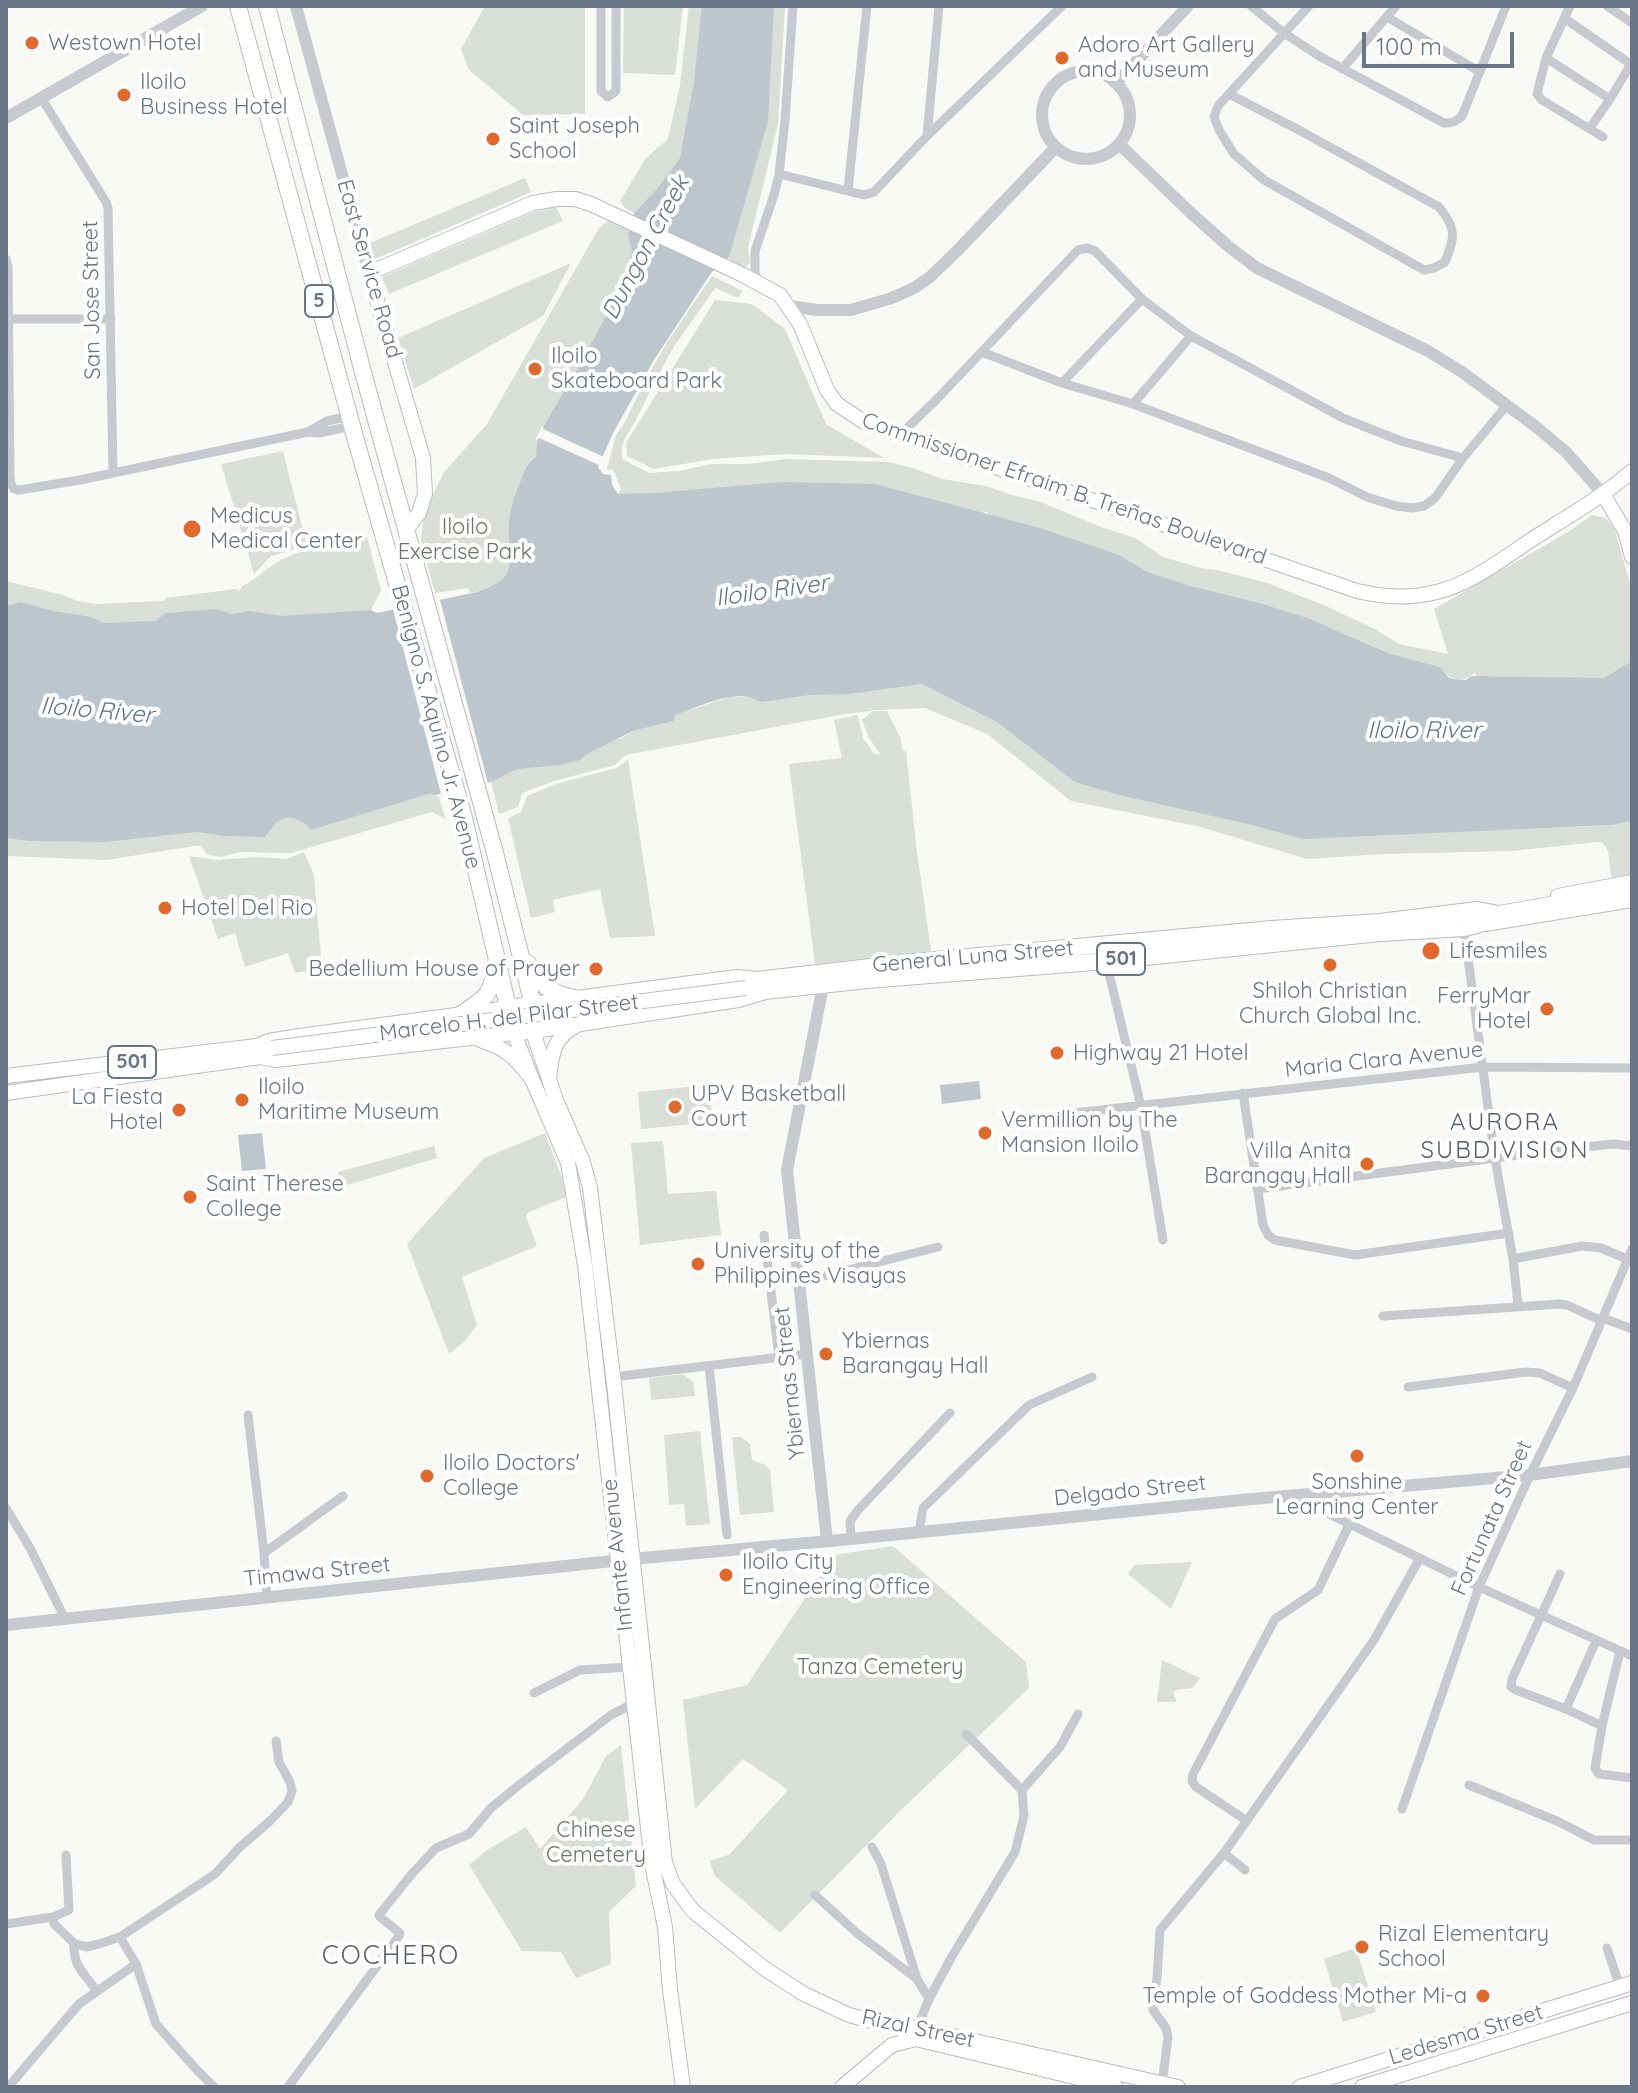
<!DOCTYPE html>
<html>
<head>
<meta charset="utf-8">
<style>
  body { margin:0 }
  #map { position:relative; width:1638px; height:2093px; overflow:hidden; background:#f8f8f5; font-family:Quicksand,sans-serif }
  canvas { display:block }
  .frame { position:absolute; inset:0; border:8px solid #677586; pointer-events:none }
  .scale { position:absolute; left:1362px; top:32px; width:152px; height:36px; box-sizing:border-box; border:4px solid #677586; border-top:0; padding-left:10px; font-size:24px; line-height:28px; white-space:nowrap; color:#677586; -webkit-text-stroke:6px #fff; paint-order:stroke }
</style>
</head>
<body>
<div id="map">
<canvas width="1638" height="2093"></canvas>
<div class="frame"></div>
<div class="scale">100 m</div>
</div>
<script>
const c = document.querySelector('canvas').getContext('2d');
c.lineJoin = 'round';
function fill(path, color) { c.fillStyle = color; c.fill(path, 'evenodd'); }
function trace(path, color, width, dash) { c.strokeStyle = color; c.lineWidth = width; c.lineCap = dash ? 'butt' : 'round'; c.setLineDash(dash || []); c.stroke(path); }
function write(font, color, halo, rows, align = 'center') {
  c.font = font + ' Quicksand,sans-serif'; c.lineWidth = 8; c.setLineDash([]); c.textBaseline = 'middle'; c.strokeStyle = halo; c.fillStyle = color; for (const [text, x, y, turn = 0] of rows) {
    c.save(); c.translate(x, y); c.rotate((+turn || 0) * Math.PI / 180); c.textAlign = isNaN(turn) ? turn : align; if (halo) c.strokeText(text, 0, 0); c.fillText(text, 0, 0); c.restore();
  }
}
fill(new Path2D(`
  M485,6H585V114L523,115L469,70L461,49Z
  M624,6H683L675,75L623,73Z
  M689,6H714L705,149L634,213L624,207L620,201L646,158L668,139L680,85Z
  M749,6H785L778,124L748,247L750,262L744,269L731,263L729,257Z
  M525,178L531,192L375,259L370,243Z
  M556,207L563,221L389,294L382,277L534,212Z
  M609,220L651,243L548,430L542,426L536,439L548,447L522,549L511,557C513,580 489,589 470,593L468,588L435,593L421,540L424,513L444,472L487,424L599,228Z
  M571,263L543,316L414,389L398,338Z
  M712,276L743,291L738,298L715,288L673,348L653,385L635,422L625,438L622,447V459L649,473L679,471L711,464H750L785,459L888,462L913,468L942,479L986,486L1012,495L1038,501L1101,527L1135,538L1163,557L1201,568L1221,571L1267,583L1326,606L1375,629L1399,644L1448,654L1434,609L1568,532L1592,515L1606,518L1614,528L1632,590V683L1477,680L1475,673C1460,684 1452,681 1440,668L1435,673L998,525L986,511L968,525L613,504L621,489L613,470L607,469L616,435L625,422L645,381L666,344Z
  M715,300L752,304L785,329L826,424L884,458L786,454L713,459L653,469L627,456L626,443Z
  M283,451L307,546L271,556L254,574L221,464Z
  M367,537L381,590L371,610L129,633L6,613V581L63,595L78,601L95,604L163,601L166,598L236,589L240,591L241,587C257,579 268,566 285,558C310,546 340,543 367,537Z
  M922,684L934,690L1577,827L1611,825L1632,817V877L1612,881L1608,851L1603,843L1598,842L1511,851L1383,854L1307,859L1197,826L1071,801L987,734L925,708L879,710L845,714L626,755L615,765L554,781L522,793L518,807L499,814L491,782L493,781L492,773L622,738L633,731L673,721L675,715L729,697H777Z
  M873,711H887L900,737L903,751H906L916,844L931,951L815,964L789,764L842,758L834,720L858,715L863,738L874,754H880L869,738L862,720Z
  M628,759L655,936L610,938L600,889L553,900L555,912L531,918L508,818L521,812L527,796L556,784L617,768Z
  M419,786L428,794L438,796L446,819L432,812L291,853L240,852L221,857L208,855L201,846H195L106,860L6,856V831Z
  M304,852L314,875L322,969L295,973L288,953L245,967L235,933L218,939L189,856L216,860L256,857L287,859Z
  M709,1085L713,1122L641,1129L638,1092Z
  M545,1133L562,1178L566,1197L529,1212L526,1216L537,1246L462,1277L477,1325L464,1342L449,1354L407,1244L484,1158Z
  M663,1141L668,1194L716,1191L721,1235L640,1245L631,1143Z
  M434,1146L437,1158L341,1187L338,1172Z
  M682,1374L693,1381L695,1396L651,1400L649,1378Z
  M700,1431L710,1524L686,1526L684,1504L669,1505L664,1435Z
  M732,1437H741L750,1444L752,1460L765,1465L770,1470L774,1512L740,1515Z
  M893,1546L1026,1662L1029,1688L899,1812L780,1933L714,1875L710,1861L730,1854L788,1790L743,1759L695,1809L683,1700L747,1685L834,1555Z
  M1192,1562L1171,1609L1128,1574L1134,1565Z
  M1162,1660L1200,1678L1192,1688L1176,1690L1173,1693L1177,1702H1157Z
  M621,1745L636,1886L609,1912L611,1964L576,1978L561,1952L522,1951L469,1865L487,1850L526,1827L540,1849L583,1799L606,1756Z
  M1356,1948L1376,2012L1343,2022L1324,1959Z`), '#d9dfd6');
fill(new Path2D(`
  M702,6H774L768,121L729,257L711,273L654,360L613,433L598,467L603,474L611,475L612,485L618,494L653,493L783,482L875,484L1040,528L1119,555L1147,572L1190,586L1263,604L1310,619L1390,654L1440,667L1448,677L1453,679L1466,680L1471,676L1604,678L1632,661V821L1611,825L1303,839L1248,824L1119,795L1075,782L997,722L922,684L848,694L809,695L761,702C736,686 700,707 675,715L674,721L633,731L587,754L580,760L560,765L517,769L491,782L435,795L428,794L311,830C302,818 285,812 274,825C271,829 268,833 265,837L226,836L196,832L105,842L30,841L6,838V604L11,605L20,602L54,611L92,617L102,623L156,621L165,613L216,609L231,614L249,611L282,616L371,610L377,613L477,592C521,577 508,564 509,527C509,512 514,497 520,483C524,472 526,464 536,457C537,453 536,449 537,444C539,430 570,383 578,368L583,363L584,357L628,276L632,252L628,234L634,213L657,189L680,158L694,82Z
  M979,1081L981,1099L942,1104L940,1085Z
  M262,1133L266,1169L242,1171L238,1135Z`), '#bdc6cc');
fill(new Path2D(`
  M541,428L606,458L603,467L537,437Z
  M439,596L489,787L442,798L392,606Z`), '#f8f8f5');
const secondary = new Path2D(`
  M1603,494L1625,531L1632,557
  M406,530L419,513L425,494L423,458L369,273L533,203L557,199H575L591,204L741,274L780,295L800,324L827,390L837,404L864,422L1357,591C1384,597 1409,599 1437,592C1472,583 1504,558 1534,538C1567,517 1602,497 1632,471
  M1558,896L1632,882
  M1485,924L1632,900
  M538,1030L535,1038L556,1100L583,1162L590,1188L614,1384L665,1863L673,1884L693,1911L765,1969L804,1994L849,2015L879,2023L917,2028L1178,2087
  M514,1033L532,1079L568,1163L585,1265L652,1864L665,1927L670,1990L683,2087
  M842,2087L892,2045L916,2039L1116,2087
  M1300,2087L1632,1983
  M1362,2087L1632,2003`);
const primary = new Path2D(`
  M480,1040C507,1048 515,1058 532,1079
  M261,1044L269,1041L300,1036L508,1008
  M6,1076L257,1046L272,1048
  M549,1079C552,1052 553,1037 579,1024
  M6,1093L260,1057L276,1060L514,1033`);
const trunk = new Path2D(`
  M238,6L355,437L463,814L514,1033L738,999L765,991L867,980L1106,961L1380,933L1464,928L1477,925L1499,914
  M267,6L364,376L495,853L535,1013
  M528,963C539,985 550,993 574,998
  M508,1008L737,978L757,980L914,962L1272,929L1380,922L1477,910L1499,914L1632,891
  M460,1015C484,999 493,995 495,965`);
trace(secondary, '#b8bcc2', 16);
trace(primary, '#b9bcc1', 16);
trace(trunk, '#b9bbbf', 18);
trace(new Path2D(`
  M601,6V91L608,97L616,91V6
  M1251,6L1284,33L1319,56L1444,123C1452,123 1456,122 1462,116L1506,6
  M1570,6L1546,58L1537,94L1542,100L1603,137
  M1607,6L1632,23
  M1387,17L1480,72
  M1564,18L1632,65
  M1546,58L1610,99L1631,64
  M1342,69L1396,6
  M1229,94L1297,129L1439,207C1457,229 1455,237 1445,262L1434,268L1424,270L1264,180L1234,154L1219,130L1214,117L1218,106L1309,6
  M42,99L106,202L108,208L113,473
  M1590,128L1610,99
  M927,136L939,6
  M779,174L864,195L874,192L927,136L1062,6
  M848,190L867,6
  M6,259L8,267L10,476L11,484L14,489L19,490L80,480L308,432L319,433L352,426
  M755,282V251L774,195L779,174L785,120L793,6
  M8,319H111
  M982,352L1062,383L1133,404L1329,478L1367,497L1396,506L1412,508L1424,506L1435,498L1463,458L1507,405
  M1062,383L1142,299
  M1133,404L1191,336
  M308,432L327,421L349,416
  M901,434L938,398L1078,250L1087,248L1095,251L1142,299L1191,336L1343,418L1401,441L1463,458
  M1464,928L1495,1159L1513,1259L1518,1305
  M1106,961L1141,1106L1163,1240
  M1243,1093L1263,1225L1268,1235L1275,1240L1355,1255L1509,1233
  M1074,1113L1483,1067L1632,1068
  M1257,1189L1565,1149L1613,1144L1632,1146
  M764,1235L779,1357
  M1513,1259L1582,1246L1601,1248L1627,1259
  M800,1282L938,1247
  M1383,1316L1560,1304L1567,1305L1602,1321
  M1603,1318L1632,1329
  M709,1366L727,1535
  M613,1377L807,1354
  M1408,1387L1526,1372L1540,1373L1573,1388
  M248,1415L264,1553L267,1598
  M1292,1496L1479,1587L1632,1656
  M6,1508L30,1548L65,1619
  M919,1532L923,1508L1029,1405L1092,1377
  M851,1539L850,1521L859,1509L950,1413
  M264,1553L343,1496
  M1560,1574L1512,1679L1511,1687L1516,1690L1566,1709L1602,1726
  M1620,1651L1602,1726L1595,1768L1599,1774L1632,1778
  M534,1693L580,1670L630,1667
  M1566,1709L1596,1641
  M1469,1785L1557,1821L1594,1840H1632
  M1022,1790L1060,1747L1078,1714
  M1402,1809L1479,1587L1530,1475L1573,1388L1632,1249
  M1247,1821L1196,1787L1192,1781L1193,1774L1275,1619L1318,1590L1350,1523
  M872,1847L881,1864L917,1979L929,1999
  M1224,1853L1245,1870
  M66,1855L69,1910L53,1917L54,1924L74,1943L86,1947L99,1944L120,1937L215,1874L239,1848L270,1821L288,1802L292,1791L290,1782L279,1762L276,1741
  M815,1895L858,1934L917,1979
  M6,1924L53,1917
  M120,1937L136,1964L156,2024L195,2068L214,2087
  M74,1943C73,1967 84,1973 97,1991
  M1607,1948L1620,1987
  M917,2028L929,1999L951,1958L1015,1852L1024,1816L1022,1790L966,1734
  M1162,2084L1168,2037L1166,2028L1153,2010V2002L1157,1978L1160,1930L1224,1853L1374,1640L1420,1558
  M9,2086L79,2004L136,1964
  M288,2087L399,1936L400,1933L380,1917L379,1915L411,1875L436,1848L469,1834L491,1808L519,1785L611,1715L634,1703`), '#c6c9cd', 9);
trace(new Path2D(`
  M296,6L369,273
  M1042 115a44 44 0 1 1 88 0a44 44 0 1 1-88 0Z
  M1116,83L1188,6
  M6,118L202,6
  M1119,144L1193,215L1228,246L1257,268L1428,351L1462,372L1535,426L1566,452L1603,494
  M789,306L817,310H851L892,298L914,288L930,277L958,250L1056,147
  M823,986L787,1170L827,1541
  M6,1625L632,1559L851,1539L1252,1499L1530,1475L1632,1461`), '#c6c9cd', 12);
trace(secondary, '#fff', 14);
trace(primary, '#fff', 14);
trace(trunk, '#fff', 16);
const primaryBridge = new Path2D(`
  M272,1048L746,988`);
trace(primaryBridge, '#b9bcc1', 16, []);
trace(primaryBridge, '#fff', 14);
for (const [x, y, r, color] of [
  [32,43,8,"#e1692c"],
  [1062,58,8,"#e1692c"],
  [124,95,8,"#e1692c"],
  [493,139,8,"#e1692c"],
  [535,369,8,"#e1692c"],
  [192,529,10,"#e1692c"],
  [165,908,8,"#e1692c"],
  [1431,951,10,"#e1692c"],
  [1330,965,8,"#e1692c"],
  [596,969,8,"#e1692c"],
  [1547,1009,8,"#e1692c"],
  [1057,1053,8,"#e1692c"],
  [242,1100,8,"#e1692c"],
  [675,1107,8,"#e1692c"],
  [179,1110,8,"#e1692c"],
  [985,1133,8,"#e1692c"],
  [1367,1164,8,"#e1692c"],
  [190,1197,8,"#e1692c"],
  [698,1264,8,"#e1692c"],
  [826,1354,8,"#e1692c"],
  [1357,1456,8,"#e1692c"],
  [427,1476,8,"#e1692c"],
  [726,1575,8,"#e1692c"],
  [1362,1947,8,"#e1692c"],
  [1483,1996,8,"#e1692c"]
]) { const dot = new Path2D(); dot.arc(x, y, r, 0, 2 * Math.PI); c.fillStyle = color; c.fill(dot); trace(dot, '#fff', 3); }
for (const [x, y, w] of [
  [319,301,28],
  [1121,959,48],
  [132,1062,48]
]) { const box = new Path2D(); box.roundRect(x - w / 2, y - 16, w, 32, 6); c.fillStyle = '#fff'; c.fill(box); trace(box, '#677586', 2); }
write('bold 20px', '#677586', null, [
  ["5",319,301],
  ["501",1121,959],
  ["501",132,1062]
]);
write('22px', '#677586', '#fff', [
  ["Westown Hotel",48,43],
  ["Adoro Art Gallery",1078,45],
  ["and Museum",1078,70],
  ["Iloilo",140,82],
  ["Business Hotel",140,107],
  ["Saint Joseph",509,126],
  ["School",509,151],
  ["Iloilo",551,356],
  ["Skateboard Park",551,381],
  ["Medicus",210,516],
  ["Medical Center",210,541],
  ["Hotel Del Rio",181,908],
  ["Lifesmiles",1449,951],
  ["Bedellium House of Prayer",580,969,"right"],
  ["Shiloh Christian",1330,991,"center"],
  ["Church Global Inc.",1330,1016,"center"],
  ["FerryMar",1531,996,"right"],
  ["Hotel",1531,1021,"right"],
  ["Highway 21 Hotel",1073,1053],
  ["Iloilo",258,1087],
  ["Maritime Museum",258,1112],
  ["UPV Basketball",691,1094],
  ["Court",691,1119],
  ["La Fiesta",163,1097,"right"],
  ["Hotel",163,1122,"right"],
  ["Vermillion by The",1001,1120],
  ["Mansion Iloilo",1001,1145],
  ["Villa Anita",1351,1151,"right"],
  ["Barangay Hall",1351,1176,"right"],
  ["Saint Therese",206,1184],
  ["College",206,1209],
  ["University of the",714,1251],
  ["Philippines Visayas",714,1276],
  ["Ybiernas",842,1341],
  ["Barangay Hall",842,1366],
  ["Iloilo Doctors'",443,1463],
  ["College",443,1488],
  ["Sonshine",1357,1482,"center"],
  ["Learning Center",1357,1507,"center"],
  ["Iloilo City",742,1562],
  ["Engineering Office",742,1587],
  ["Rizal Elementary",1378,1934],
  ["School",1378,1959],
  ["Temple of Goddess Mother Mi-a",1467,1996,"right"]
], 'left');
write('22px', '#677586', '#fff', [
  ["East Service Road",369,269,74],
  ["San Jose Street",92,300,-91],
  ["Commissioner Efraim B. Treñas Boulevard",1064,489,19],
  ["Benigno S. Aquino Jr. Avenue",436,727,75],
  ["General Luna Street",973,957,-5],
  ["Marcelo H. del Pilar Street",509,1018,-7],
  ["Maria Clara Avenue",1384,1060,-6],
  ["Ybiernas Street",790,1383,-96],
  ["Delgado Street",1130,1491,-6],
  ["Fortunata Street",1492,1518,-66],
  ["Infante Avenue",618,1555,-96],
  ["Timawa Street",317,1572,-6],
  ["Rizal Street",918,2029,12],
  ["Ledesma Street",1466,2035,-17]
]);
write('22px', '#647862', '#fff', [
  ["Iloilo",465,527],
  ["Exercise Park",465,552],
  ["Tanza Cemetery",880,1667],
  ["Chinese",596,1830],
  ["Cemetery",596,1855]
]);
write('italic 24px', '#637681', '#fff', [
  ["Dungon Creek",646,248,-62],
  ["Iloilo River",772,591,-8],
  ["Iloilo River",97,711,5],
  ["Iloilo River",1424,731]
]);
c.letterSpacing = '2px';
write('24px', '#555f6b', '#fff', [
  ["AURORA",1505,1123],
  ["SUBDIVISION",1505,1151]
]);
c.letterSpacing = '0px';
c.letterSpacing = '2px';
write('26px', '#555f6b', '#fff', [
  ["COCHERO",391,1956]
]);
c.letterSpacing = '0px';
</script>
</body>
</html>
